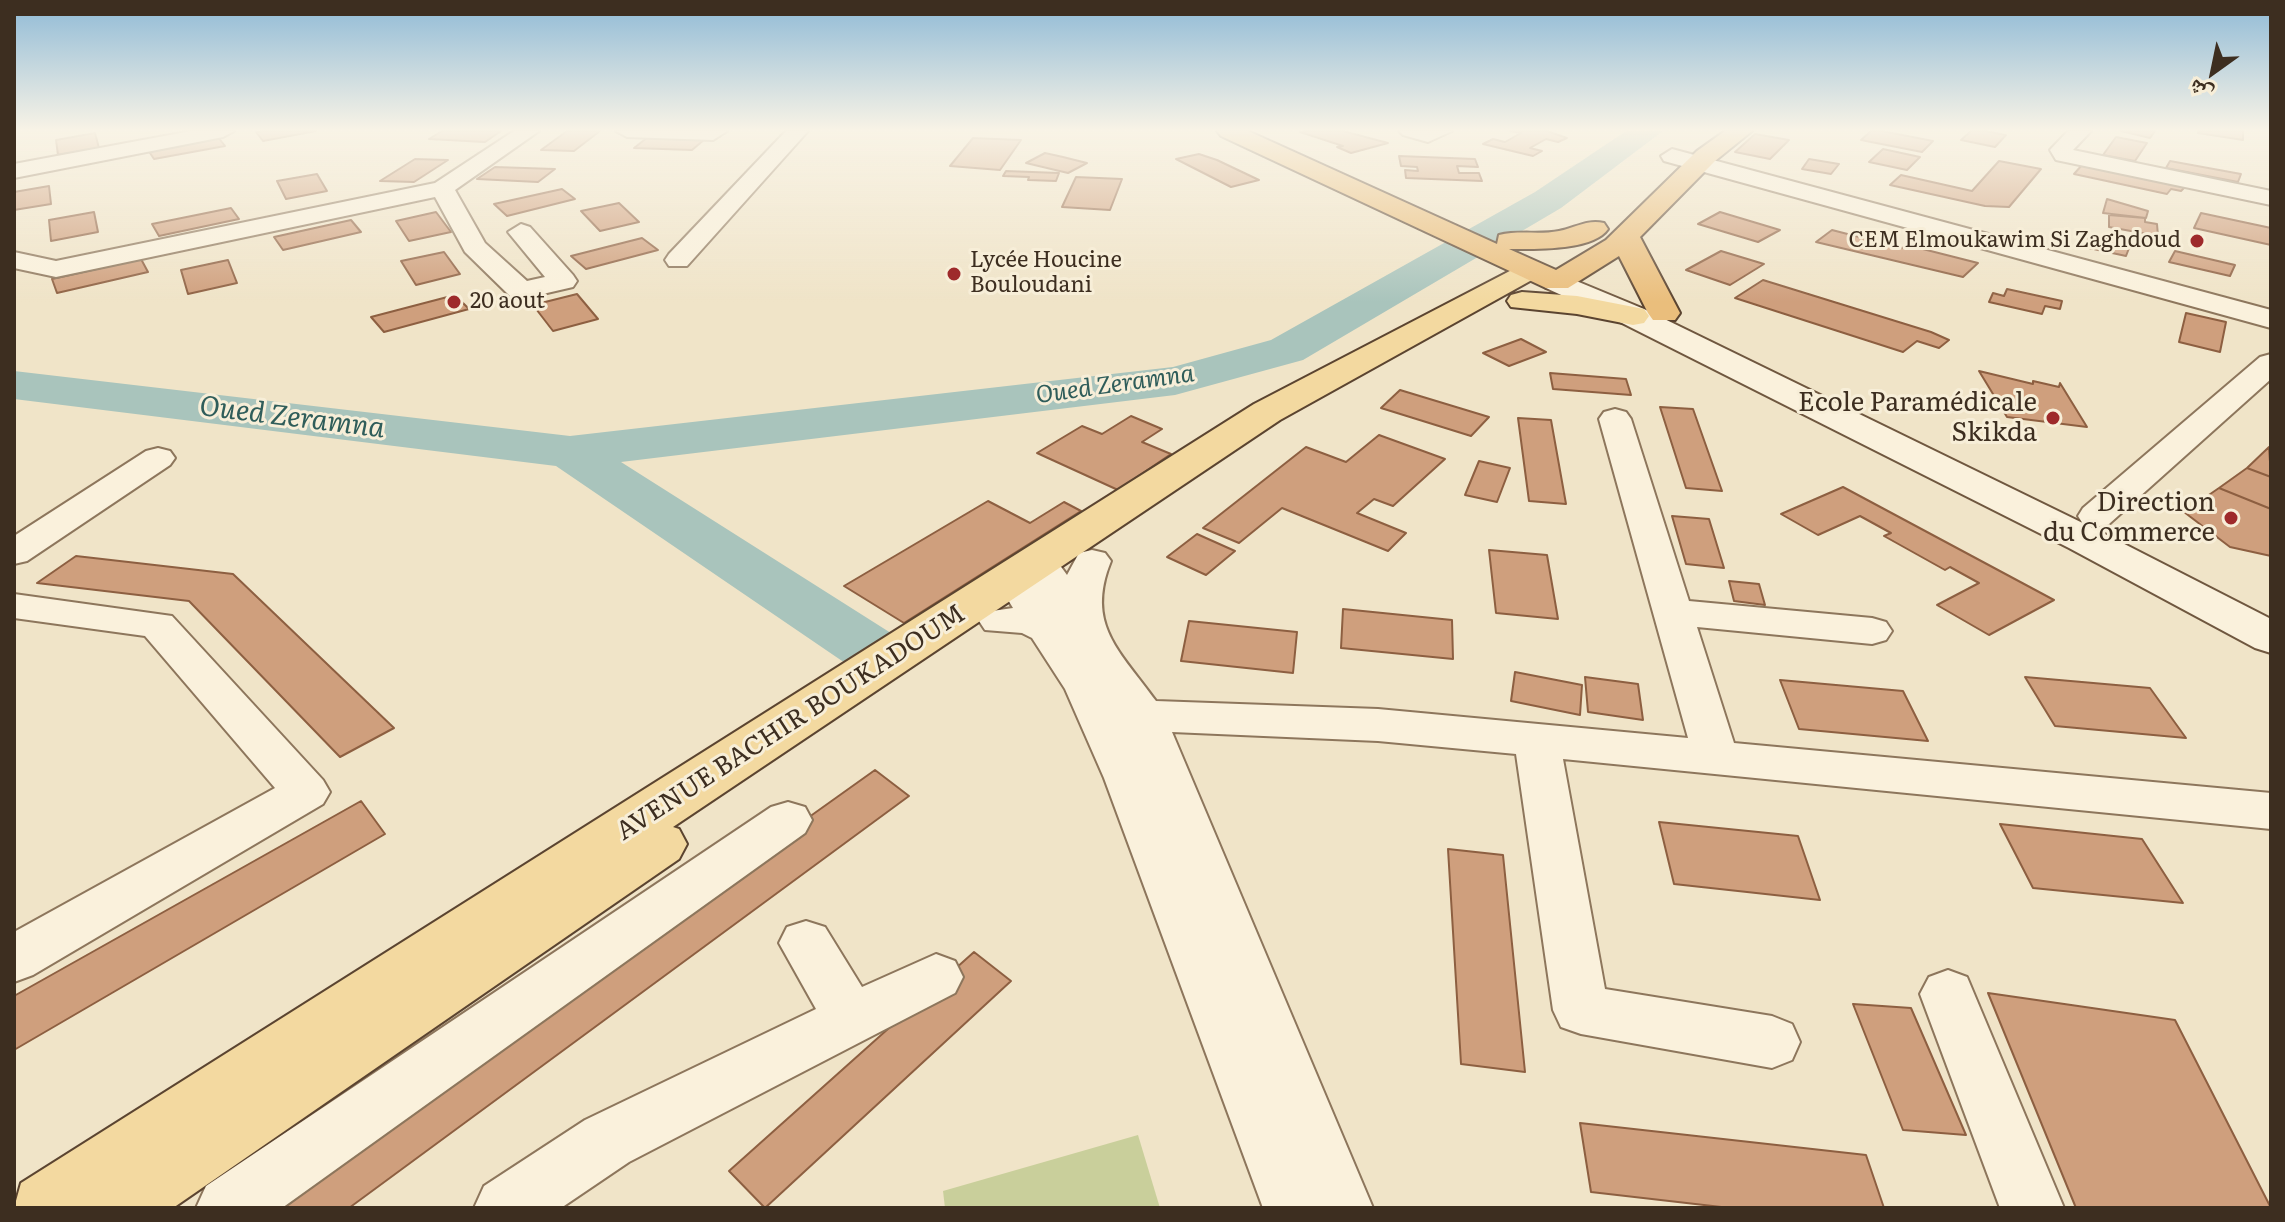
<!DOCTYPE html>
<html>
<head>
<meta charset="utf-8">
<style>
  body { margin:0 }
  #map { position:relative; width:2285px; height:1222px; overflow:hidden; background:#f0e4c8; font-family:Literata,"Noto Naskh Arabic",serif }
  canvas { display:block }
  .frame { position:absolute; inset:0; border:16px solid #3d2e20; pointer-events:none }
  .north { position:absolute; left:2173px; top:32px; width:80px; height:80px; -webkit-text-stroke:6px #f7eed8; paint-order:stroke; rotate:213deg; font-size:22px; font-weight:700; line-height:32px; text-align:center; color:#3d2e20 }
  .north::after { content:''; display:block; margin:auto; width:28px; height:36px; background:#3d2e20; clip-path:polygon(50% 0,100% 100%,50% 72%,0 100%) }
</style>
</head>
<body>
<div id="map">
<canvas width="2285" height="1222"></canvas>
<div class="frame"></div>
<div class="north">ش</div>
</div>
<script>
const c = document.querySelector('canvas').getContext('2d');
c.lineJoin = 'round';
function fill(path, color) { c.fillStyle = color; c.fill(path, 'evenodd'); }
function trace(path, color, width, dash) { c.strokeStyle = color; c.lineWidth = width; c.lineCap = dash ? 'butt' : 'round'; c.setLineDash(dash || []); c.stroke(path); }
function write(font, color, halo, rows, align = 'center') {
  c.font = font + ' Literata,serif'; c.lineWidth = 6; c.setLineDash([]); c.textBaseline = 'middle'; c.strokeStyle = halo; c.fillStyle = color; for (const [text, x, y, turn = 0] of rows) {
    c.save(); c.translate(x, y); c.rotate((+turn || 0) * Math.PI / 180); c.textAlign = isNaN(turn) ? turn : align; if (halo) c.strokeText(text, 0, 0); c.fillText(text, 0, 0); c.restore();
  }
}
fill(new Path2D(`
  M1138,1135L1160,1208H945L943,1191Z`), '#c9cf9b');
fill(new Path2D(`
  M1626,131H1663L1561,208L1303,360L1175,395L621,462L894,635L903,650L894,665L871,671L848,665L556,466L14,399V371L570,436L1173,367L1271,340L1535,192Z`), '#a9c4bc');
const building = new Path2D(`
  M264,131H316L263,141L256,132Z
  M442,131H501L485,142L429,139Z
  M567,131H600L574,151L541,150Z
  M1307,131H1343L1388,143L1351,153L1337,147L1343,146L1300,132Z
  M1510,131H1547L1567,138L1558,142L1546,139L1530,148L1542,151L1533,156L1483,144L1493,139L1505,142L1521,133Z
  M1871,131H1882L1933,141L1922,152L1861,140Z
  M1971,131H1985L2006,135L1995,147L1961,140Z
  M2121,131H2155L2150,138Z
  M2198,131H2243V140L2198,133Z
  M95,133L99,148L58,155L56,140Z
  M1755,134L1789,140L1770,159L1735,152Z
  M218,137L225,146L154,159L148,150Z
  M648,137L705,139L692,150L634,148Z
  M2116,137L2147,143L2135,161L2103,155Z
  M973,138L1021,140L1000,170L950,166Z
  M1883,149L1920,157L1907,170L1869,162Z
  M1045,153L1063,157L1087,163L1068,173L1026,163Z
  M1199,154L1217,160L1259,180L1231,187L1176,159Z
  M1399,156L1475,159L1478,167L1457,166L1459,173H1479L1482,181L1406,178L1405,170L1418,171L1417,167L1401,166Z
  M415,159L448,160L414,182L380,181Z
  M1809,159L1839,164L1831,174L1802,169Z
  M1999,161L2041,169L2009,207L1985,206L1890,185L1901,175L1972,191Z
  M2170,161L2241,174L2238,182L2166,168Z
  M2082,165L2185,187L2181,191L2171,189L2167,194L2074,174Z
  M495,167L555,169L538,182L477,179Z
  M1006,171L1059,173L1056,181L1028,180L1029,177L1003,176Z
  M317,174L327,191L286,199L277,181Z
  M1076,177L1122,179L1110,210L1062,207Z
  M49,186L51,204L14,210V192Z
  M562,189L575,199L507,216L494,204Z
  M2107,199L2148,211L2146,218L2103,213Z
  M619,203L639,222L600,231L581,211Z
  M231,208L239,219L159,236L152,224Z
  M94,212L98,232L51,241L49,220Z
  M436,212L451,232L409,241L396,221Z
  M1720,212L1780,230L1758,242L1698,224Z
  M2201,213L2271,228V245L2194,228Z
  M2109,215L2145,218V222L2157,224L2158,236L2109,227Z
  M351,220L361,232L283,250L274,237Z
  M1832,230L1902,248L1907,245L1978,263L1963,277L1816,242Z
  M2084,233L2131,243L2126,256L2089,248L2091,244L2080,241Z
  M642,238L658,250L586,269L571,256Z
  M1721,251L1764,264L1730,285L1686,270Z
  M2175,251L2235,265L2230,276L2169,262Z
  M444,252L460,274L416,285L401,261Z
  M141,259L148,272L57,293L52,279Z
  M228,260L237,283L188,294L181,270Z
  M1763,280L1931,332L1949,340L1939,348L1917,341L1903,352L1735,298Z
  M2007,289L2062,301L2060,309L2045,306L2042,314L1989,302L1993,293L2004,296Z
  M577,294L598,319L553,331L533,305Z
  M455,295L469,309L384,332L371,317Z
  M2186,313L2226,322L2220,352L2179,342Z
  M1521,339L1546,352L1509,366L1483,353Z
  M1979,371L2033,384V381L2059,387L2060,383L2087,427L2007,417Z
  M1550,373L1626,379L1631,395L1553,389Z
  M1400,390L1489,417L1471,436L1381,408Z
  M1660,407L1693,409L1722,491L1686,488Z
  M1131,416L1162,429L1142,442L1171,454L1118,490L1037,453L1082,426L1102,434Z
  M1518,418L1551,420L1566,504L1529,501Z
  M1379,435L1445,459L1393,506L1374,499L1357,513L1406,533L1388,551L1282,508L1239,543L1203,528L1306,447L1346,462Z
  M2269,447L2271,477L2247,468Z
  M1479,461L1510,468L1497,502L1465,495Z
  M2247,468L2271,477V509L2219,488Z
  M1843,487L2054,600L1989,635L1937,605L1979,583L1950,567L1945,570L1884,536L1891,533L1860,516L1818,535L1781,514Z
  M2219,488L2271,509V556L2230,547L2184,512Z
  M988,501L1030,523L1064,502L1081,511L904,623L844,586Z
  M1672,516L1709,519L1724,568L1686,564Z
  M1197,534L1235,551L1206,575L1167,557Z
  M1489,550L1547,555L1558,619L1496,613Z
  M76,556L233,574L394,728L340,757L189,601L37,583Z
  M1729,581L1759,584L1765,605L1734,601Z
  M1343,609L1452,620L1453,659L1341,648Z
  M1189,621L1297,632L1293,673L1181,661Z
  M1515,672L1582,685L1580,715L1511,701Z
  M1585,677L1638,684L1643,720L1588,712Z
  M2025,677L2150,688L2186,738L2055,726Z
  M1780,680L1903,691L1928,741L1799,729Z
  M875,770L909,796L349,1208H261Z
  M361,801L385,834L14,1050V996Z
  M1659,822L1798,836L1820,900L1674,884Z
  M2000,824L2142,839L2183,903L2033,888Z
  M1448,849L1503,855L1525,1072L1461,1064Z
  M974,952L1011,981L765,1208L729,1171Z
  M1988,993L2175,1020L2271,1208H2076Z
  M1853,1004L1911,1008L1966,1135L1903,1130Z
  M1580,1123L1866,1155L1884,1208H1730L1591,1192Z`);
fill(building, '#cf9f7d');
trace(building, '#8d5f41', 2);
const minor = new Path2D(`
  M191,131H234L223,137L14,178V164Z
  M514,131H539L455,190L485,243L527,281L545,277L508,232L521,224L530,227L573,275L577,281L573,287L521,299L511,297L465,252L435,197L56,277L14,268V252L56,261L435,183Z
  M616,131H727L713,140L627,137Z
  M786,131H808L687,266H669L665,260L669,254Z
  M1399,131H1452L1428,142L1403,135Z
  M2068,131H2091L2073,150L2271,191V205L2056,160L2050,150Z
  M1672,149L2271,310V328L1664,161L1661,156Z
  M2271,354V379L2109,524L2096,527L2083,524L2078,516L2083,508L2260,357Z
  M1615,409L1626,412L1631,419L1689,601L1872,618L1886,622L1892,631L1886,640L1872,644L1697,627L1734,743L2271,793V829L1563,759L1605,989L1772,1016L1792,1024L1800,1042L1792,1060L1772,1068L1581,1034L1561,1027L1553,1010L1516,754L1378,741L1172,732L1373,1208H1263L1104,778L1065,689L1032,638L1022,633L985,630L979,621L985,612L1013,608L994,577L999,569L1013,565L1023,568L1019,561L1025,553L1038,550L1051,553L1067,575L1079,553L1092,550L1105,553L1111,561C1085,625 1120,651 1156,701L1378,709L1688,738L1599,419L1604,412Z
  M158,448L170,451L175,458L170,465L27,561L14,564V536L146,451Z
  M14,594L172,616L323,780L330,792L323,804L33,975L14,982V932L275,788L145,636L14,618Z
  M788,802L805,807L812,820L805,833L282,1208H196L206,1186L771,807Z
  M806,921L825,927L862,987L936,954L955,961L963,977L955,993L629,1162L561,1208H474L484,1186L585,1120L816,1009L779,943L787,927Z
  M1948,970L1967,977L2064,1208H2000L1920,994L1929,977Z`);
const secondary = new Path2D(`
  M1557,273L1644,309L2097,530L2271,619V653L2255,648L2069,548L1622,323L1546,288L1542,282L1546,276Z`);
const primary = new Path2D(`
  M1529,261L1539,264L1544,270L1539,276L1280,420L673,827L679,829L687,844L679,859L173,1208H14L21,1183L1254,404Z
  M1522,292L1577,296L1644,309L1649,316L1644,323L1633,325L1577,314L1511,307L1507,301L1511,295Z`);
const trunk = new Path2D(`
  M1217,131H1248L1497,244L1499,235C1519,230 1539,235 1559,231C1575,228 1587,219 1604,223L1608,229C1593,251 1534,249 1509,249L1556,270L1606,240L1697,151L1725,131H1752L1715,161L1640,237L1680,313L1675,320H1653L1648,313L1619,256L1568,288H1546L1221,136Z`);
trace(minor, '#8d765c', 4);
trace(secondary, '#6f573f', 4);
trace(primary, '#5b4430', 4);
trace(trunk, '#5b4430', 4);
fill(minor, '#faf1dc');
fill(secondary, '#faf1dc');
fill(primary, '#f3d9a0');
fill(trunk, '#eabe7c');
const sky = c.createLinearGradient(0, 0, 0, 302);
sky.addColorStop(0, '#8fbad6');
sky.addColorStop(0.43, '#f8f3e6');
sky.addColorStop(1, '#f8f3e600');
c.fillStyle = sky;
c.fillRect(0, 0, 2285, 302);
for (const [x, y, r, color] of [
  [2197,241,8,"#9e2a2b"],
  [954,274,8,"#9e2a2b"],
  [454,302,8,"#9e2a2b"],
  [2053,418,8,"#9e2a2b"],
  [2231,518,8,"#9e2a2b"]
]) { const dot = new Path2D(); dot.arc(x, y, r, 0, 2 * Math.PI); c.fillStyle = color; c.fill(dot); trace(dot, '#f7eed8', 3); }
write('22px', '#3d2e20', '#f7eed8', [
  ["CEM Elmoukawim Si Zaghdoud",2181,241,"right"],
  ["Lycée Houcine",970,261],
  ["Bouloudani",970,286],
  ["20 aout",470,302]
], 'left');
write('italic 24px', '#2f5d5a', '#f7eed8', [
  ["Oued Zeramna",1115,385,-8]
]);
write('26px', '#3d2e20', '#f7eed8', [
  ["Ecole Paramédicale",2037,403],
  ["Skikda",2037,433],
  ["Direction",2215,503],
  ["du Commerce",2215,533]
], 'right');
write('26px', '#3d2e20', '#f7eed8', [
  ["AVENUE BACHIR BOUKADOUM",791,723,-33]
]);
write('italic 28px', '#2f5d5a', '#f7eed8', [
  ["Oued Zeramna",292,418,7]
]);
</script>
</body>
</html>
